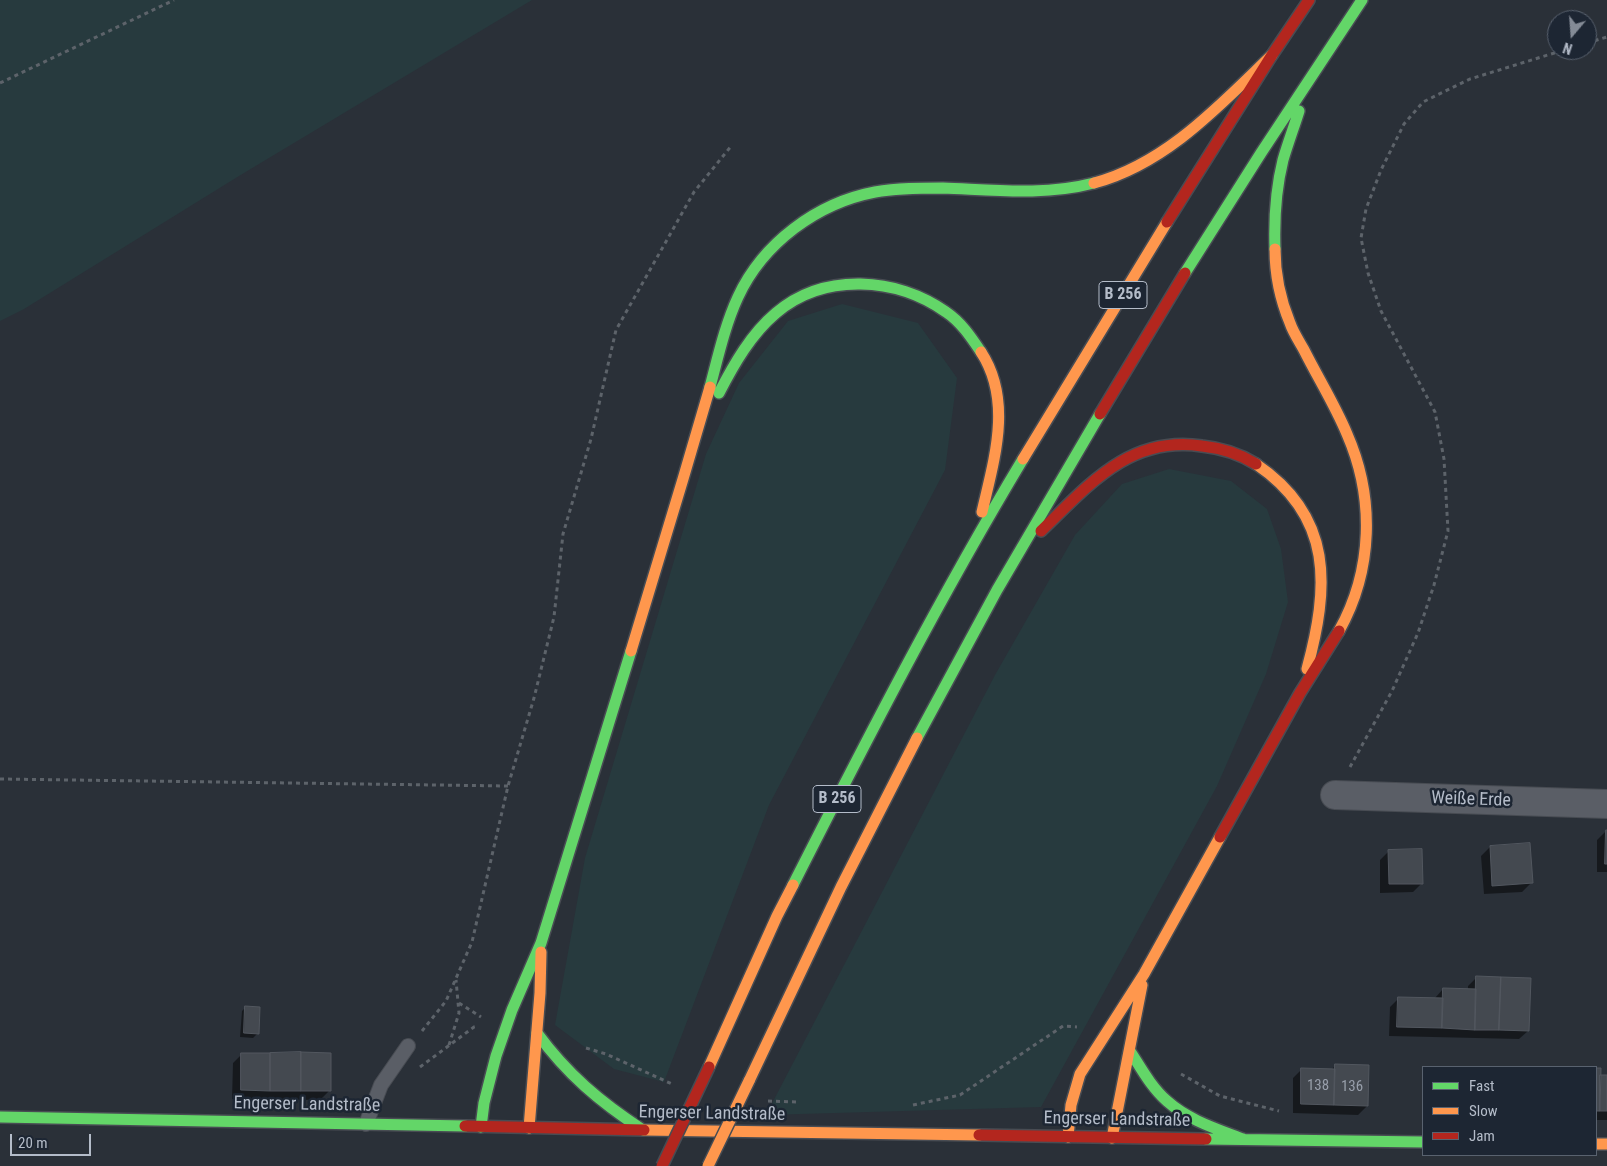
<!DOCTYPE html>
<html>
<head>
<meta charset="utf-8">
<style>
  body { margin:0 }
  #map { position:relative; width:1607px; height:1166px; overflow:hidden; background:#2a3038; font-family:"Roboto Condensed",sans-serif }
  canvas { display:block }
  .legend { position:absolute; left:1422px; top:1066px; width:175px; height:90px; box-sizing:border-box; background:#1d2633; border:1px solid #59626f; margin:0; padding:6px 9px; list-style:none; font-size:15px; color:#b4bcc9 }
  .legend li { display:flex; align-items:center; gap:10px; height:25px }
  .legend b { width:25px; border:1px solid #59626f }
  .north { position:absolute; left:1547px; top:10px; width:50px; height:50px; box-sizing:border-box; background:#1d2633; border:1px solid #59626f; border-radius:50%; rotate:198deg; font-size:14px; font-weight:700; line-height:20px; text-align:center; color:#b4bcc9 }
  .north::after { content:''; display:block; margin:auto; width:18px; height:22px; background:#848b96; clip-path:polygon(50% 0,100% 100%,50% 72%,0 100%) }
  .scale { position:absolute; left:10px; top:1134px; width:81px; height:22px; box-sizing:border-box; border:2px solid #b4bcc9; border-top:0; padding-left:6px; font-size:15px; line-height:18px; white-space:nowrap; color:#b4bcc9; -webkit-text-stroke:4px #1d2633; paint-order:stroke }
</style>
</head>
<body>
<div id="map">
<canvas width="1607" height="1166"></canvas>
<ul class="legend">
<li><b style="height:6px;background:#63d668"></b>Fast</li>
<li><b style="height:6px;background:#ff974d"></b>Slow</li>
<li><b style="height:6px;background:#b3261e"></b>Jam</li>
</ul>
<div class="north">N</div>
<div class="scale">20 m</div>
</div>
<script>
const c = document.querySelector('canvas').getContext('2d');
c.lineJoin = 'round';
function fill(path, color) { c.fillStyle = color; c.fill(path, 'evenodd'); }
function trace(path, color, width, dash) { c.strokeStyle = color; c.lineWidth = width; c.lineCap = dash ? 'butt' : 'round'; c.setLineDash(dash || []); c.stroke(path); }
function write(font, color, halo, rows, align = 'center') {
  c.font = font + ' "Roboto Condensed",sans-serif'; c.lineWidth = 5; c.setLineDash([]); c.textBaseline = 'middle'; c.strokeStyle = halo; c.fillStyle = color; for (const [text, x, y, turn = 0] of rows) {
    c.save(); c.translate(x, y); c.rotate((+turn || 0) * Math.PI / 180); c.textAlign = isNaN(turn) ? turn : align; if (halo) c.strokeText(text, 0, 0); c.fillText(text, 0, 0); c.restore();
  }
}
fill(new Path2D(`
  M0,0H532L239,176L24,309L0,321Z
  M842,304L918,323L957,378L945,470L769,805L664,1082L614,1069L555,1025L585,858L706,454L739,383L788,321Z
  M1169,469L1231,481L1267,509L1281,549L1288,602L1266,674L1217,786L1041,1107L766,1115L995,675L1075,535L1122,484Z`), '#273a3e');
fill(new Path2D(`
  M1606,831L1607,872H1597V840Z
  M1490,847L1531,883L1522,892L1484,894L1481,856Z
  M1389,851L1422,883L1413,892L1380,893V860Z
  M1477,977L1528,1031L1519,1039L1389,1036L1390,1007L1399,998H1435L1443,989L1468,990V986Z
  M246,1007L257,1034L253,1038L240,1037L242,1011Z
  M242,1054L329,1091L320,1100L232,1099L233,1063Z
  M1336,1065L1367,1106L1358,1115L1293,1113V1078L1302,1069L1331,1070Z
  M1596,1069H1600L1599,1076H1607V1120H1596Z`), '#0007');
const building = new Path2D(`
  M1606,830H1607V864H1605Z
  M1530,843L1533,883L1492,886L1490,846Z
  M1422,849L1423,884H1389L1388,850Z
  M1476,976L1501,977L1499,1030H1475Z
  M1501,977L1531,978L1529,1031L1499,1030Z
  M1443,988L1476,989L1475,1030L1442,1028Z
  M1398,997L1443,998L1442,1028L1397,1027Z
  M245,1006L260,1007L259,1034L244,1033Z
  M301,1052L331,1053V1091H301Z
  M301,1052V1091H270V1053Z
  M241,1053H270V1091L241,1090Z
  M1335,1064L1369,1065L1368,1106L1334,1105Z
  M1301,1068L1335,1069L1334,1105L1301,1104Z
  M1596,1068H1601L1600,1111H1596Z
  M1600,1075H1607V1111H1600Z`);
fill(building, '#444950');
trace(building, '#52575f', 1);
const lane = new Path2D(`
  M366,1124L381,1085L408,1046`);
const street = new Path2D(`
  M1335,795L1607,804`);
const fast = new Path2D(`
  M1275,249C1274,220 1276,188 1283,160C1288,143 1294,127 1299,111
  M1185,273L1261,153L1362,0
  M710,387C718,357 725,325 738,297C763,243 817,203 875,192C898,188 920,188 943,188C994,190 1044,196 1094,183
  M719,393C734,364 751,334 776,313C824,272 897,277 946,312C961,322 971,337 981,352
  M917,738L997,590L1100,414
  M793,885C866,741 940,597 1023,459
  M537,1033C567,1074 600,1102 643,1130
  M1130,1051C1141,1068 1151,1087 1167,1101C1188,1120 1217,1129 1243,1139
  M0,1117L465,1126
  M481,1127L484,1103L496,1056L512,1010L541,943L631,651
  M1206,1139L1423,1142`);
const slow = new Path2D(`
  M1094,183C1166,164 1220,105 1272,55
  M1275,249C1275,274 1280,299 1290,323C1293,332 1299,341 1304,350C1318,378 1335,405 1347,434C1375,498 1373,570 1339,631
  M981,352C1013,401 994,460 982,512
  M1023,459L1167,222
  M1256,464C1334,517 1329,587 1307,669
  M631,651L683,479L710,387
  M709,1067L777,916L793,885
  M749,1081L841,887L917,738
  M529,1128L540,993L541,952
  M644,1130L979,1135
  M1068,1137L1071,1105L1080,1074L1144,974L1220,837
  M1112,1138L1142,985
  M1596,1144H1607`);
const jam = new Path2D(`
  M1167,222L1272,55L1309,0
  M1100,414L1185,273
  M1041,531C1088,486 1129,435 1202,446C1221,448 1240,454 1256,464
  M1220,837L1300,693L1339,631
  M465,1126L644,1130
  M979,1135L1206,1139`);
trace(lane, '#484c53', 16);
trace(street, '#484c53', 30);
trace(fast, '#484c53', 14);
trace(slow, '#484c53', 14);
trace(jam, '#484c53', 14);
trace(new Path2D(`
  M1587,43L1607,37
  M0,83L174,0
  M1350,767L1392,691L1418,633L1434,585L1448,531L1444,459L1435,412L1381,311L1368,273L1361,238L1366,209L1381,170L1404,124L1423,102L1470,79L1564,50
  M0,779L508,786
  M459,1003L481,1017
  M422,1031L446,1001L472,942L508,786L534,698L554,617L563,534L591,439L616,330L694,192L732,145
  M449,1045L459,1013L456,980
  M586,1048L606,1054L672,1084
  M420,1067L474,1027L478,1026
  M1181,1074L1220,1096L1279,1111
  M768,1101L799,1102
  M913,1105L960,1095L1063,1026L1077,1027`), '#5d636a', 3, [4, 4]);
trace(lane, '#5a5e66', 14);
trace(street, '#5a5e66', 28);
trace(fast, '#63d668', 11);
trace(slow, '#ff974d', 11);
trace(jam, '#b3261e', 11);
const slowBridge = new Path2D(`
  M708,1166L749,1081`);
const jamBridge = new Path2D(`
  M662,1166L709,1067`);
trace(slowBridge, '#474c53', 14, []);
trace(jamBridge, '#474c53', 14, []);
trace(slowBridge, '#ff974d', 11);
trace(jamBridge, '#b3261e', 11);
write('15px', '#989fab', null, [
  ["138",1318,1086],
  ["136",1352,1087]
]);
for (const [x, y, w] of [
  [1123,295,48],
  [837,799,48]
]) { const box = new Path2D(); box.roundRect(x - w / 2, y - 13.5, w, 27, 4); c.fillStyle = '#1d2633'; c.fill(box); trace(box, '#b4bcc9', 1); }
write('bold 16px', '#b4bcc9', null, [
  ["B 256",1123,295],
  ["B 256",837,799]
]);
write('18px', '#b4bcc9', '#1d2633', [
  ["Weiße Erde",1471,800,2],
  ["Engerser Landstraße",307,1105,1],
  ["Engerser Landstraße",712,1114,1],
  ["Engerser Landstraße",1117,1120,1]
]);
</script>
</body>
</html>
